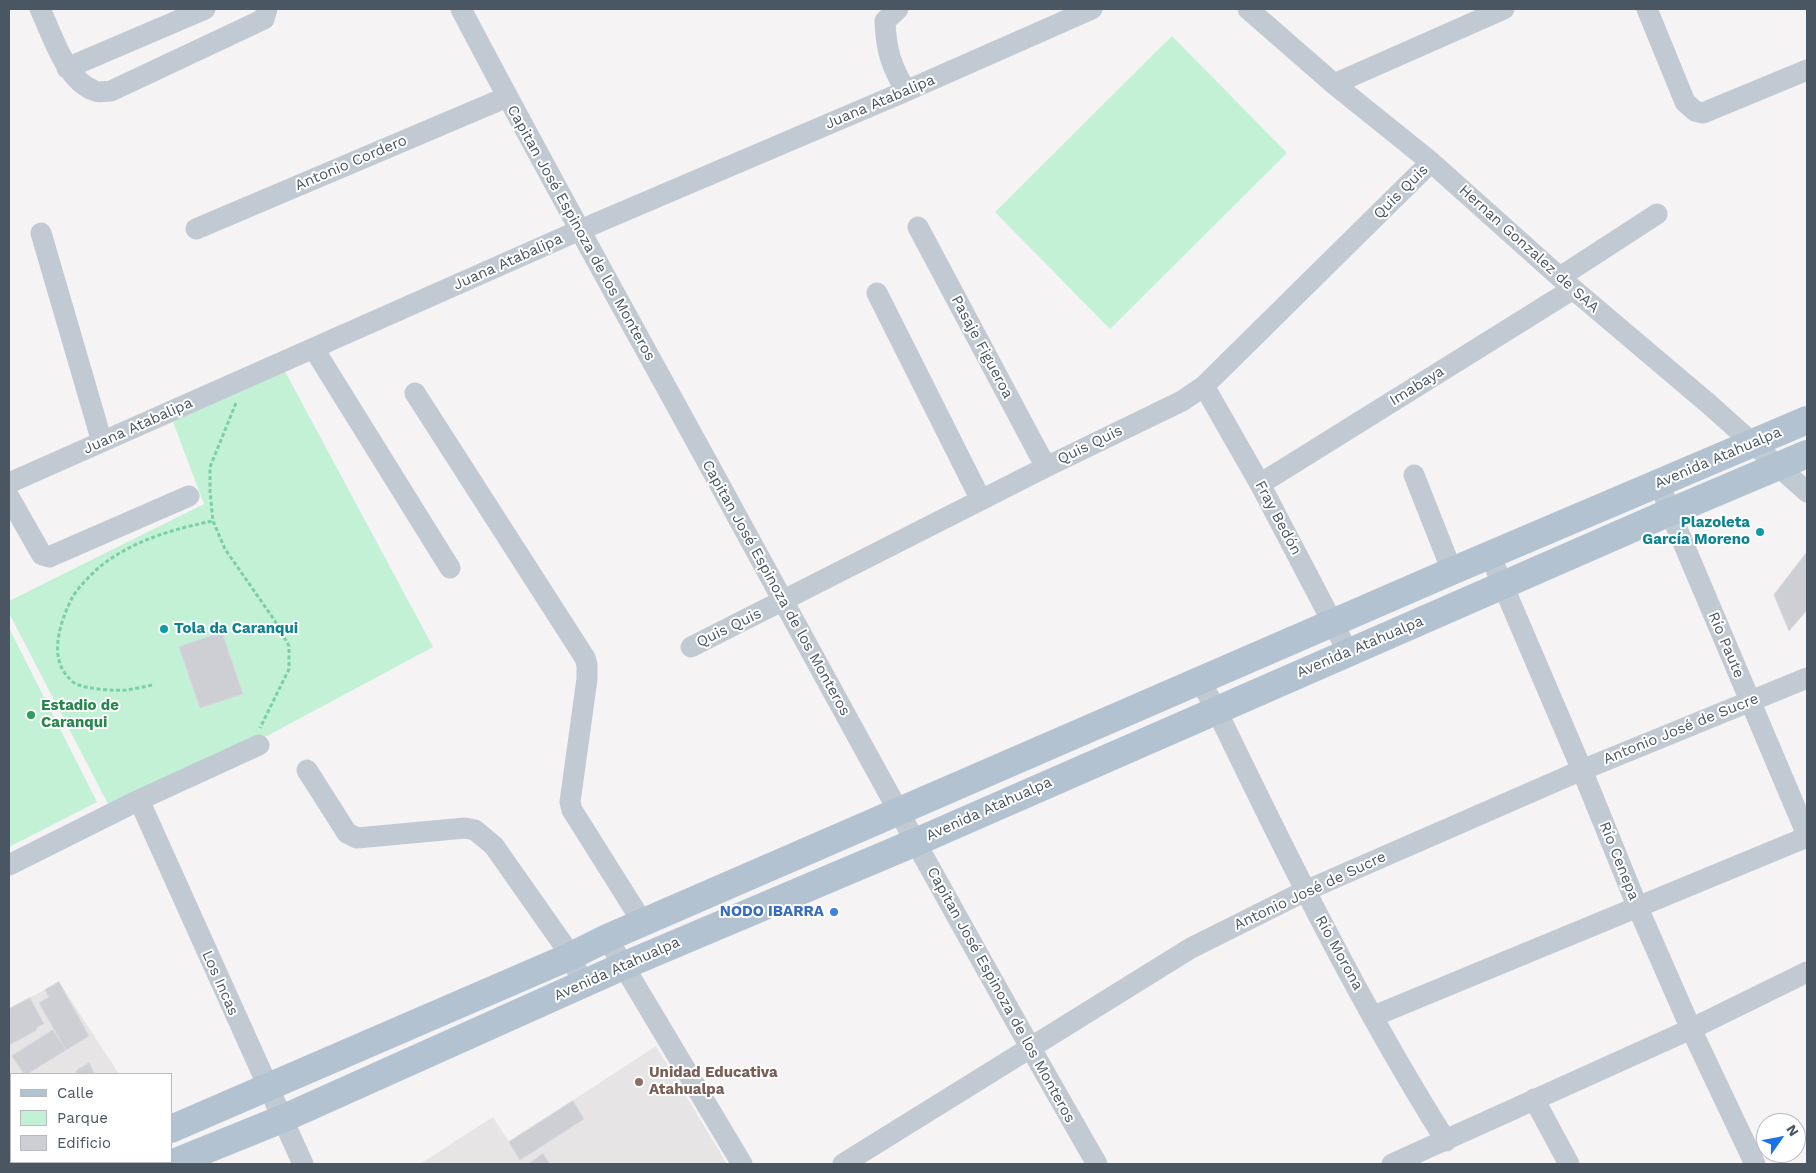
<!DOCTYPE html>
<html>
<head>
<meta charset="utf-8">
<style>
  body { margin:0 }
  #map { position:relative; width:1816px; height:1173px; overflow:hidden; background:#f5f3f3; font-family:"Work Sans",sans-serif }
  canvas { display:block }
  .frame { position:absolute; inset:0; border:10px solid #4a5661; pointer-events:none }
  .legend { position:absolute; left:10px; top:1073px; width:162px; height:90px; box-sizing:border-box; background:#fff; border:1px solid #b7bbc0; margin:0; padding:6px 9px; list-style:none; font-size:15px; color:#4a5661 }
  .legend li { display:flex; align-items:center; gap:10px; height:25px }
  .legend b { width:25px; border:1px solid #b7bbc0 }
  .north { position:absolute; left:1756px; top:1113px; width:50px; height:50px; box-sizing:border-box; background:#fff; border:1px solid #b7bbc0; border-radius:50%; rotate:57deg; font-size:14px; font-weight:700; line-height:20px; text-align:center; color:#4a5661 }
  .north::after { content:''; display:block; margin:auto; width:18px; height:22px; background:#1a73e8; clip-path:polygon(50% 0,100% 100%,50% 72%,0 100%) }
</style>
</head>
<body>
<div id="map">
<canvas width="1816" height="1173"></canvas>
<div class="frame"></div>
<ul class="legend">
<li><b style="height:6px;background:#b3c2d1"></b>Calle</li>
<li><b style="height:14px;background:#c3f1d5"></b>Parque</li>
<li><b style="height:14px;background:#cdcfd5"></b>Edificio</li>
</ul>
<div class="north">N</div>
</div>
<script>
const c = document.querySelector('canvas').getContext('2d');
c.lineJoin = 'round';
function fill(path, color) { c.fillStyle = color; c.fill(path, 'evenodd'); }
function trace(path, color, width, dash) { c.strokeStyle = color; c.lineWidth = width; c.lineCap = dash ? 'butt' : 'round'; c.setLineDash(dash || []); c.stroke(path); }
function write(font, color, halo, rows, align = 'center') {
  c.font = font + ' "Work Sans",sans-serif'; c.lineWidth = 4; c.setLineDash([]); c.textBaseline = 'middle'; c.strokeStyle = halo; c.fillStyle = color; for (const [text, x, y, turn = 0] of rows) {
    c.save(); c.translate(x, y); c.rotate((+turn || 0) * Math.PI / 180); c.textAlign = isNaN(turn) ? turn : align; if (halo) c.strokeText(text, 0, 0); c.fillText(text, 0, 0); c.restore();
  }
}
fill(new Path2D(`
  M59,982L119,1074H11V1162H71L65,1164H9V1009Z
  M656,1046L727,1164H420L493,1117L509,1142Z`), '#e6e4e5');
fill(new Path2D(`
  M1172,36L1287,153L1110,329L995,212Z
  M281,364L433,647L267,736L108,804L9,613V601L204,504L173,422Z
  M9,628L97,802L9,847Z`), '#c3f1d5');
const building = new Path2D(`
  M1807,552V610L1789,631L1774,595Z
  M222,632L243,694L200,708L179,647Z
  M59,982L89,1036L66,1050L39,1003L49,997L45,990Z
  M30,998L44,1024L36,1028L37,1030L9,1045V1009Z
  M53,1030L66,1050L27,1074H24L12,1056Z
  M89,1063L95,1074H77L76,1071Z
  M573,1101L584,1119L520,1160L509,1142Z
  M543,1154L550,1164H528Z`);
fill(building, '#cdcfd5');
trace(building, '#d7d9de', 1);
trace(new Path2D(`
  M236,403L210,467V491L213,521L225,549L275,621L289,646V669L260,728
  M152,685C143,687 134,689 126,690C113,691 88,689 76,684C73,683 70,679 68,677C48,656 61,620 72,598C77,589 87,579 94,572C125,543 172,529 213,521`), '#7ad0a6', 3, [4, 2.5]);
trace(new Path2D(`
  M40,9C53,36 65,80 95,91C100,93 106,91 111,91L264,19L267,9
  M461,9C547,173 638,335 727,498C849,721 970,944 1097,1164
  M898,9L885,21C886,50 891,66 906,91
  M1248,9L1334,84L1431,162L1573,289L1710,405L1807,492
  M1647,9L1685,102L1695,111L1703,113L1807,70
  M67,68L205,9
  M1334,84L1504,9
  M918,227L1016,411L1040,456L1048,466
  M196,229L507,97
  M41,233L102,442
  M1560,277L1657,214
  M877,293L981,500
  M314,349L450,568
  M1204,386L1260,484L1348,652
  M415,393L585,658L587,665V679L570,802L572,810L643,923
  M1414,475L1452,571
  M1659,482L1670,512L1807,835
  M9,483L580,230L906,91L1092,9
  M1260,484L1573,289
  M9,497L42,555L49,557L189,496
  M1490,555L1582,770L1638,908L1691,1029L1755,1164
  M691,647L1048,466L1182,401L1204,386L1431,162
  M1200,681L1216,709C1287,856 1359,1003 1446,1141
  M307,770L347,833L357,838L465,828L475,830L494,846L565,947L584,984
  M139,800L303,1164
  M9,865L139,800L259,745
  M607,938L742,1164
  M1374,1016L1807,837
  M1534,1099L1569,1164
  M843,1164L1191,948L1305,891L1582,770L1807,678
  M1392,1164L1691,1029L1807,972`), '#c1cad2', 21);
trace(new Path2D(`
  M171,1129L571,956L607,938L1452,571L1807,420
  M92,1164L98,1162
  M171,1164L282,1119L623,966L916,842L1670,512L1807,454`), '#b3c2d1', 28);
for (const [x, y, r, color] of [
  [1760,532,5,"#0f9aa8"],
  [164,629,5,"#0f9aa8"],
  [31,715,5,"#2e9e5b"],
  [834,912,5,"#3f7fe0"],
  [639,1082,5,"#8d6e63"]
]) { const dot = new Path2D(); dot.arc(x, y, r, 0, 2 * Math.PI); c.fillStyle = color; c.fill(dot); trace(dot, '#fff', 2); }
write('15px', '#4a5661', '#fff', [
  ["Juana Atabalipa",880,102,-23],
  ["Antonio Cordero",351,163,-23],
  ["Quis Quis",1401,192,-45],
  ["Capitan José Espinoza de los Monteros",581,233,61],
  ["Hernan Gonzalez de SAA",1529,249,42],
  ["Juana Atabalipa",508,262,-24],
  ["Pasaje Figueroa",982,347,62],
  ["Imabaya",1417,386,-32],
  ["Juana Atabalipa",138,426,-24],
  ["Quis Quis",1090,445,-26],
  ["Avenida Atahualpa",1718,458,-23],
  ["Fray Bedón",1278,518,62],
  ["Capitan José Espinoza de los Monteros",776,588,61],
  ["Quis Quis",729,628,-26],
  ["Río Paute",1726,645,67],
  ["Avenida Atahualpa",1360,647,-23],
  ["Antonio José de Sucre",1681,729,-22],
  ["Avenida Atahualpa",989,809,-24],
  ["Río Cenepa",1619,861,68],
  ["Antonio José de Sucre",1310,891,-25],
  ["Río Morona",1339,953,61],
  ["Avenida Atahualpa",617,969,-24],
  ["Los Incas",220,983,66],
  ["Capitan José Espinoza de los Monteros",1001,995,61]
]);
write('bold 15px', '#0d838f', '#fff', [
  ["Plazoleta",1750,523],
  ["García Moreno",1750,540],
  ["Tola da Caranqui",174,629,"left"]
], 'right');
write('bold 15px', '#27864d', '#fff', [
  ["Estadio de",41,706],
  ["Caranqui",41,723]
], 'left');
write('bold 15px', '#366cbe', '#fff', [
  ["NODO IBARRA",824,912]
], 'right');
write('bold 15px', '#785e54', '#fff', [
  ["Unidad Educativa",649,1073],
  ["Atahualpa",649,1090]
], 'left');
</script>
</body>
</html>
